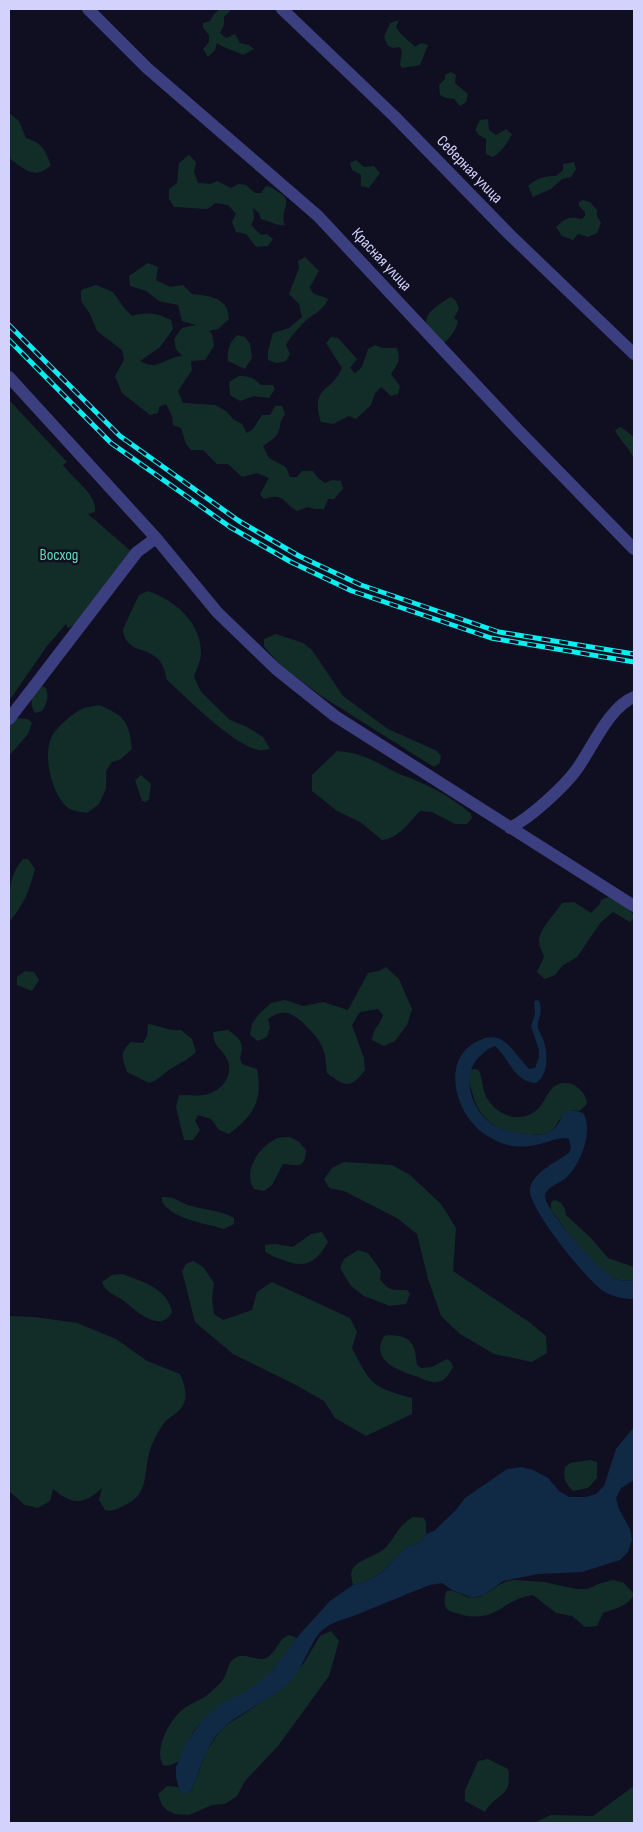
<!DOCTYPE html>
<html>
<head>
<meta charset="utf-8">
<style>
  body { margin:0 }
  #map { position:relative; width:643px; height:1832px; overflow:hidden; background:#100f22; font-family:"Sofia Sans Condensed",sans-serif }
  canvas { display:block }
  .frame { position:absolute; inset:0; border:10px solid #d3d2fd; pointer-events:none }
</style>
</head>
<body>
<div id="map">
<canvas width="643" height="1832"></canvas>
<div class="frame"></div>
</div>
<script>
const c = document.querySelector('canvas').getContext('2d');
c.lineJoin = 'round';
function fill(path, color) { c.fillStyle = color; c.fill(path, 'evenodd'); }
function trace(path, color, width, dash) { c.strokeStyle = color; c.lineWidth = width; c.lineCap = dash ? 'butt' : 'round'; c.setLineDash(dash || []); c.stroke(path); }
function write(font, color, halo, rows, align = 'center') {
  c.font = font + ' "Sofia Sans Condensed",sans-serif'; c.lineWidth = 5; c.setLineDash([]); c.textBaseline = 'middle'; c.strokeStyle = halo; c.fillStyle = color; for (const [text, x, y, turn = 0] of rows) {
    c.save(); c.translate(x, y); c.rotate((+turn || 0) * Math.PI / 180); c.textAlign = isNaN(turn) ? turn : align; if (halo) c.strokeText(text, 0, 0); c.fillText(text, 0, 0); c.restore();
  }
}
fill(new Path2D(`
  M220,9H229L230,11L224,17V25L220,33L226,38L235,34L240,43L249,45L254,49L243,55C234,50 225,49 217,43L215,50L208,57L203,49L209,42V35L203,28V23L210,21L214,14Z
  M399,20L396,27C401,36 409,40 415,47L421,43L428,45L420,65L402,68L400,64L402,52L400,47L393,48L388,46L384,37L390,23Z
  M451,72L456,75L455,83L468,94L466,102L460,106L454,99L446,98L440,95L439,85L445,79V75Z
  M9,113L19,121L26,138C43,144 44,148 51,165C35,181 24,169 9,158Z
  M488,119L489,130L496,135L506,129L512,134C507,144 502,151 493,157L486,154V139L479,135L475,130L480,120Z
  M189,155L196,162L194,172L198,183L211,184L217,181L231,188L238,184L246,185L255,193H261L266,186C272,187 275,190 280,193C294,201 279,211 285,225C276,226 270,221 261,219L259,213L253,208L254,219L251,225L261,235L267,234L273,239L268,246L256,247L246,234L236,232L232,222L236,214L228,205L216,203L207,209L174,207L169,199V189L177,183L179,163Z
  M356,160L364,167L374,166L380,173L369,188L361,186V175L352,170L350,163Z
  M574,162L576,169L571,177L562,179L551,189L533,197L528,186C537,178 544,176 556,176L563,170V164Z
  M583,200L590,202L597,210V216L601,223L597,233L588,237L578,234L573,240L562,236L556,227C565,218 569,216 582,219L585,216V212L579,206V202Z
  M305,257L319,271L310,287C313,298 321,294 328,299C325,309 312,315 304,322C298,329 290,337 286,345L290,354L286,361L277,363L268,360V351L273,333L289,328L302,317L299,304L289,294L299,268L298,261Z
  M148,263L158,267L156,280L170,287L183,285L192,294C202,295 220,296 226,307C228,310 228,315 229,319L218,329L209,331L212,334L214,346L205,360L191,361L192,370L178,391L183,403L215,405L226,411L233,419L242,424L247,433L253,429L262,415H270L275,406H282L285,414C278,424 282,425 278,433C275,439 268,442 263,446L269,458L286,467L290,477H297L302,471H313L318,478L325,483L332,480L341,481L343,489L334,499H328L324,509H315L308,507L297,511C283,503 284,492 264,499L260,494L269,478L257,473L242,477L228,464H217L203,450H191L186,444L181,428L173,425L172,416L166,404L159,407L158,413L150,415L122,393L115,376L124,360L122,350L97,331L90,314L81,301V290L96,285L113,292L125,309L132,316C147,311 158,313 171,320L173,329L160,347L140,361C158,372 165,357 182,356L176,349L174,339L182,328L196,325L182,321L178,305L159,301L146,291L130,286L129,276Z
  M451,297L456,301L459,309L454,318L458,321C457,329 449,340 442,344L425,326C426,322 427,316 429,313C434,308 445,300 451,297Z
  M237,335L245,337L250,344L252,358L245,369L228,361C227,350 229,343 237,335Z
  M331,337L338,338L357,359L350,368L355,373L362,367L368,349L375,345L382,348H397C401,360 398,364 391,374L400,386L398,394L391,396L381,387L375,393L371,405L356,419L349,416L333,424L321,422C310,385 332,393 342,368L326,343Z
  M239,376C249,376 254,378 261,385H273L275,389L269,398L254,396L240,401L230,395L229,382Z
  M9,400L67,462L63,465C73,479 98,495 95,512L88,514L132,552L76,624L68,628L66,624L47,646L9,701Z
  M621,427L634,437V459C629,447 620,441 615,430Z
  M148,591C176,601 202,623 201,655C200,662 196,670 194,677L201,692L230,720L247,727L263,737L270,749C266,749 262,751 259,750C234,746 187,698 167,680C165,672 163,663 157,658C143,646 125,652 123,629L139,595Z
  M276,634L303,643L312,650L343,696L388,729L437,751L441,756L440,763L434,767L323,697L281,666L264,646V639Z
  M42,686L46,688C49,698 47,703 42,711L35,713C29,704 31,689 42,686Z
  M99,705C125,716 129,721 132,749L121,759L112,762L106,771V789L99,804L87,813C81,812 73,811 68,808C52,795 42,755 52,736C56,728 75,711 84,708C89,707 94,706 99,705Z
  M17,718L28,719L32,723L28,734L9,756V725Z
  M337,751C363,753 374,761 397,773C403,776 409,777 415,780C434,788 456,800 471,814L472,818L467,824H455L432,812L420,811C408,823 400,838 382,840L360,822L337,811L312,791V775Z
  M141,775L151,784L149,799L146,802L142,801L135,780Z
  M23,859H28L35,869C29,891 24,905 9,922C9,899 7,877 23,859Z
  M611,896L621,902L634,915V918L630,922L613,912L601,922L577,957L562,966L555,975L545,979L537,972L544,957C543,953 539,946 539,941C539,929 556,913 562,903L574,902L591,913L600,904L601,900Z
  M386,967L399,979L412,1009L407,1025L395,1041L384,1046L372,1040C373,1028 380,1025 383,1015L378,1009L360,1012L352,1025L364,1058L365,1070C351,1089 345,1087 327,1073C326,1065 326,1056 323,1049C320,1038 298,1015 287,1013C279,1012 274,1015 268,1019L270,1027L267,1037L258,1041L250,1035L252,1024L259,1014L271,1003L285,1000L303,1006L323,1002L348,1010L368,973L379,971Z
  M25,971L34,972L39,980L32,991L17,985V977Z
  M148,1024C161,1026 167,1031 181,1030L192,1039L196,1052C188,1060 178,1064 169,1070C162,1075 158,1080 149,1083L127,1072C122,1056 119,1054 131,1042L143,1043L147,1036Z
  M228,1030C240,1038 245,1043 240,1058L242,1064L257,1069C263,1101 254,1115 229,1134L219,1130L211,1119L198,1115L195,1121L200,1130L193,1140H184L176,1107L179,1095C187,1095 196,1096 203,1095C220,1093 235,1076 227,1059C220,1045 215,1051 213,1032Z
  M474,1069L479,1070C483,1080 482,1091 488,1100C500,1117 521,1124 538,1109C547,1100 548,1084 564,1083C569,1083 574,1084 578,1088C583,1092 587,1097 587,1104L579,1111L573,1110C569,1112 564,1115 560,1119C556,1124 556,1129 548,1133C541,1135 533,1134 525,1134C497,1132 479,1120 472,1092C469,1084 468,1079 470,1070Z
  M290,1137L299,1142L306,1150C305,1169 299,1165 283,1164L272,1185L264,1191L254,1189C242,1171 260,1145 278,1138C282,1137 286,1137 290,1137Z
  M344,1162L392,1165L410,1175L441,1204L456,1228L453,1271L529,1322L546,1336L547,1353L532,1362L494,1354L460,1334L441,1316L428,1279L417,1234L397,1218L344,1191L329,1188L324,1179L332,1168Z
  M162,1197C177,1197 177,1201 188,1205C204,1210 220,1210 234,1218V1224L224,1229C205,1223 174,1220 162,1202Z
  M555,1200L561,1203L565,1209L566,1215L592,1239L608,1258L634,1267V1280C629,1281 620,1281 615,1279C594,1269 565,1229 551,1210V1202Z
  M322,1232L328,1242C316,1263 305,1269 283,1260C276,1257 270,1256 265,1251V1245L275,1244L293,1247L311,1234Z
  M358,1250L368,1253L381,1271L380,1279C388,1291 393,1290 407,1290L410,1294L406,1304L390,1306L364,1296L351,1286L340,1268L344,1259Z
  M193,1261L203,1267L214,1283L212,1299L214,1314L223,1320L252,1310L257,1292L272,1282L350,1318L357,1332L352,1348C371,1385 372,1387 412,1398V1414L366,1436L335,1418L324,1401L294,1384L233,1354L195,1322L182,1271L186,1264Z
  M122,1274C142,1281 168,1289 172,1312C160,1335 134,1309 123,1300C115,1295 105,1292 102,1282L112,1275Z
  M9,1316L35,1317L77,1323L116,1339L147,1361L180,1374C183,1382 187,1390 185,1400C182,1413 168,1416 162,1426C158,1432 152,1443 150,1450C143,1474 150,1495 123,1506C117,1509 112,1512 105,1510L99,1500L102,1488C84,1505 72,1505 53,1489L50,1501L38,1508L25,1505L9,1491Z
  M389,1335C412,1336 415,1343 417,1365L421,1368L432,1367L447,1359L451,1362L453,1367C449,1374 446,1381 437,1382C431,1383 423,1379 418,1377C400,1371 369,1361 384,1336Z
  M591,1460L597,1462V1478L588,1488L573,1491C565,1483 563,1479 565,1467L570,1463Z
  M413,1517L424,1518L426,1523V1534L421,1542L406,1547L382,1572L365,1582L353,1585C352,1580 350,1574 352,1570C359,1558 376,1557 385,1548C397,1536 396,1527 413,1517Z
  M513,1580L544,1582L576,1589H588L598,1584L613,1580L624,1583L634,1594C629,1606 614,1609 603,1613L597,1626L585,1627L572,1616L556,1613L533,1595C504,1598 497,1623 463,1615C459,1613 452,1613 448,1610C443,1606 444,1596 447,1591C457,1589 464,1598 473,1598C487,1598 496,1582 513,1580Z
  M331,1631L339,1641L329,1676L278,1746L245,1781L237,1796L225,1804L212,1805L189,1815L175,1814L168,1811L162,1805L158,1794L167,1786L178,1787L181,1793L191,1791L206,1752L222,1728L271,1696L286,1684L304,1663L320,1636Z
  M289,1635L295,1637L296,1639L285,1674C251,1690 209,1703 190,1738C187,1743 186,1751 185,1757C178,1761 171,1768 163,1765C154,1749 169,1721 182,1710C192,1702 205,1699 214,1689C217,1686 222,1682 224,1678C228,1671 228,1662 235,1658C246,1651 258,1664 268,1657C277,1651 278,1639 289,1635Z
  M488,1759L508,1769C513,1799 496,1792 485,1812L465,1801V1790L478,1761Z
  M634,1786V1823H534L551,1815L593,1816Z`), '#122c28');
fill(new Path2D(`
  M536,1000L539,1001C544,1014 537,1018 538,1028C539,1032 542,1036 543,1039C548,1052 549,1075 536,1083C514,1082 509,1058 495,1046C488,1048 484,1053 479,1057C460,1076 472,1111 492,1124C503,1131 517,1133 529,1134C538,1135 549,1135 555,1128C559,1124 561,1117 565,1112L573,1110L583,1113C594,1130 581,1163 568,1176C562,1183 547,1186 545,1195C542,1208 602,1273 615,1279C620,1281 629,1281 634,1280V1299C624,1299 614,1297 605,1292C588,1282 526,1206 530,1188C534,1172 556,1162 569,1153L571,1148L569,1139C561,1136 554,1140 547,1142C524,1149 507,1149 486,1135C456,1116 439,1059 478,1041C485,1037 493,1036 500,1039C512,1045 520,1060 529,1069L535,1068L539,1057V1050L531,1026L535,1014L534,1002Z
  M634,1427V1480L621,1488L616,1498L619,1509L630,1529L632,1540L628,1552L620,1560L582,1572L538,1574L503,1581L484,1595L472,1598L452,1590L442,1583L430,1585C406,1594 381,1605 356,1615C346,1619 335,1621 325,1628C314,1634 304,1664 295,1676C276,1699 246,1708 224,1727C207,1742 200,1770 191,1791L186,1793H180L176,1777V1767L185,1745L203,1719L221,1704L250,1689L272,1671L300,1634L330,1601L353,1585L365,1582L382,1572L406,1547L421,1542L426,1534L434,1531L455,1511L465,1498L507,1469L522,1467L533,1470L548,1478L559,1491L569,1497H586L596,1494L604,1486L616,1449Z`), '#102945');
trace(new Path2D(`
  M88,9L147,68L318,216L520,432L634,549
  M282,9L394,116L509,234L634,354
  M9,377L156,538L217,612L276,669L335,716L634,906
  M9,719L137,552L156,538
  M510,828C530,818 564,787 577,769C592,748 609,707 634,697`), '#3c3f7f', 12);
const rail = new Path2D(`
  M9,325L120,436L239,521L299,556L361,585L499,632L634,654
  M9,340L111,443L230,527L291,562L352,591L491,638L634,662`);
trace(rail, '#0beef0', 5);
trace(rail, '#100f22', 3, [9]);
write('16px', '#d3d2fd', '#100f22', [
  ["Северная улица",469,170,46],
  ["Красная улица",381,260,47]
]);
write('16px', '#61dab1', '#100f22', [
  ["Восход",59,556]
]);
</script>
</body>
</html>
